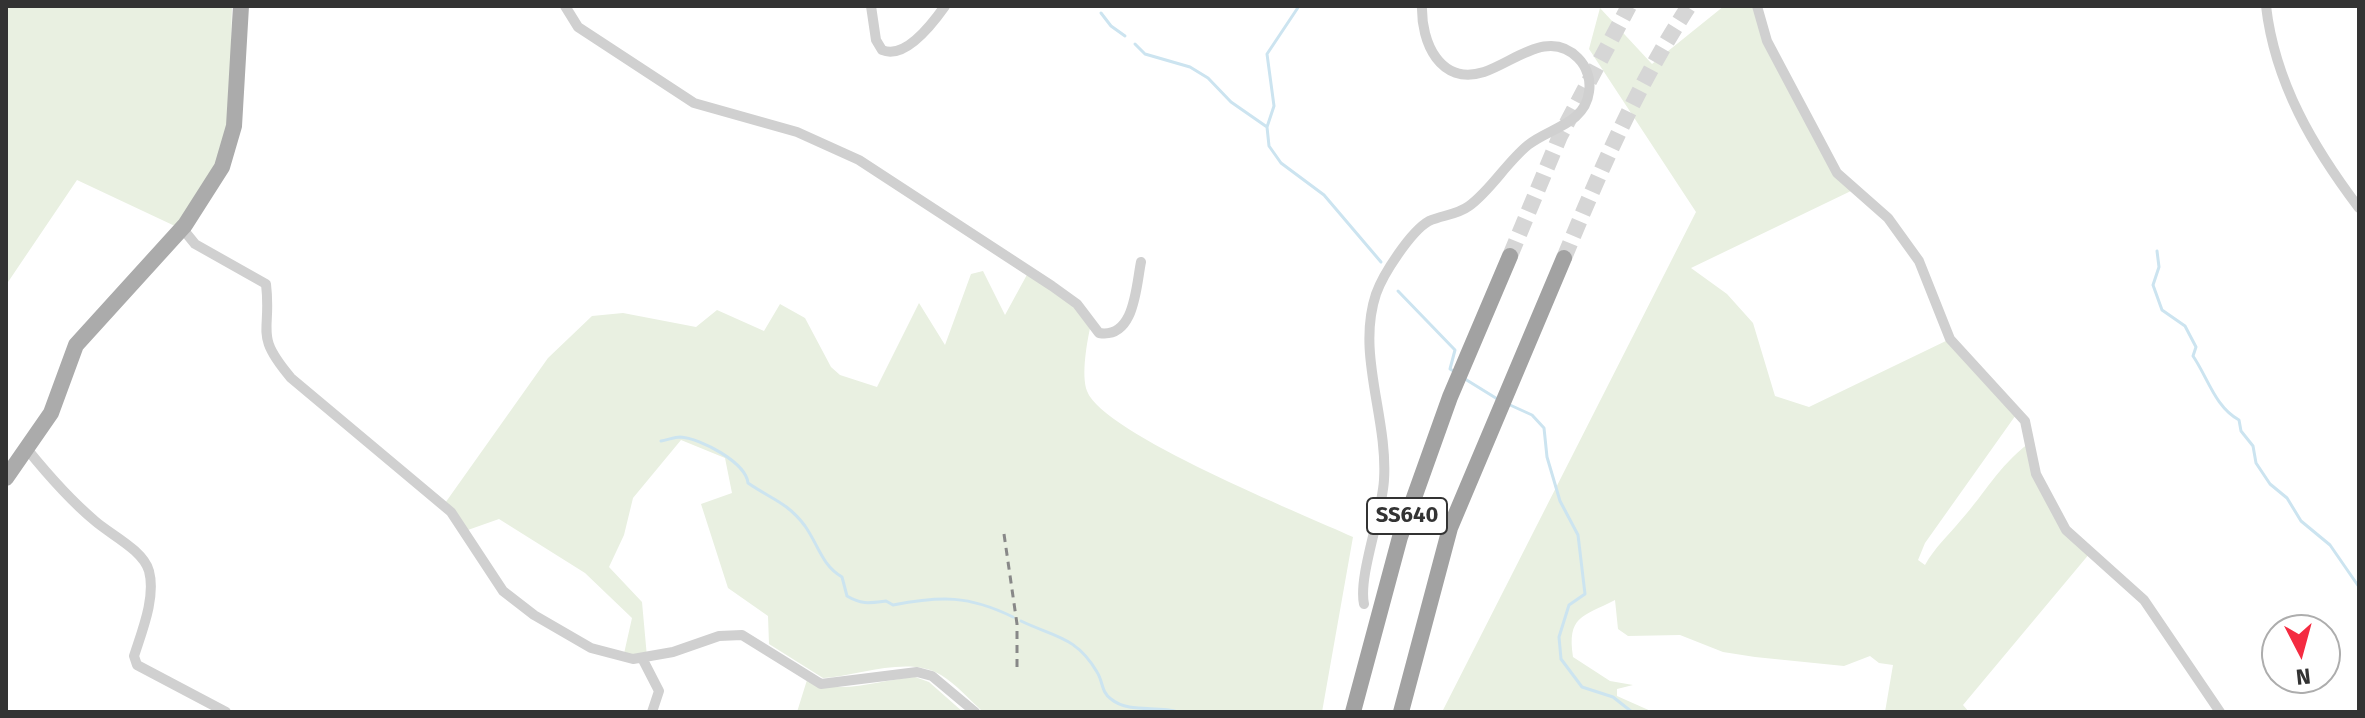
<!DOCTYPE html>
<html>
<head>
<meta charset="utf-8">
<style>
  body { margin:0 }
  #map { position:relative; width:2365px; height:718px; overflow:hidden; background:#fff; font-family:"Fira Sans",sans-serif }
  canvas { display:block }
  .frame { position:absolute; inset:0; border:8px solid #333; pointer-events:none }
  .north { position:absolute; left:2261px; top:614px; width:80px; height:80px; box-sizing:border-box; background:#fff; border:2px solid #adadad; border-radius:50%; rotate:174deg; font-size:22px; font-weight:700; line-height:32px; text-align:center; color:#333 }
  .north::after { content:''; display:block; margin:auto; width:28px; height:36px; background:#f42b41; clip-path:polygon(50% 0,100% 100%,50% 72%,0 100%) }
</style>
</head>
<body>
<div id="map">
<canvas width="2365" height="718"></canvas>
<div class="frame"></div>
<div class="north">N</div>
</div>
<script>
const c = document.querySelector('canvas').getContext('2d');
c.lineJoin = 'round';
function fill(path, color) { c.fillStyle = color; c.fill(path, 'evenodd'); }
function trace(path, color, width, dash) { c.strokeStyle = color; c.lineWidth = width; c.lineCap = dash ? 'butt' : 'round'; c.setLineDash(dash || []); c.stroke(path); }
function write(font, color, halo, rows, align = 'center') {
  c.font = font + ' "Fira Sans",sans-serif'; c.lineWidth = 8; c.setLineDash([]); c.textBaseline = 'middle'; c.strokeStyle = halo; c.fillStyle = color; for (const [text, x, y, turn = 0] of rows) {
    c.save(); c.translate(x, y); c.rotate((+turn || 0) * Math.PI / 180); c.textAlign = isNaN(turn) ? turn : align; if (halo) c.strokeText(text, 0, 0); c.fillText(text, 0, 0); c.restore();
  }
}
fill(new Path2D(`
  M6,6H232C230,62 236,124 212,176C203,194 188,210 177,227L77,180L6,285Z
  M1724,6H1757C1777,73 1815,132 1853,190L1691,268L1727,294L1753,323L1775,396L1809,407L1950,339L2018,412L1925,543L1918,560L1925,565C1935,547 1948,536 1961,520C1987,491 1996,469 2029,443L2047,498L2090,553L1963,705L1969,712H1885L1893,665L1879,663L1870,656L1844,666L1755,657L1723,652L1680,635L1628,636L1618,629L1615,600C1582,617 1567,616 1573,657L1610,681L1633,685L1617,689V696L1653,712H1442L1696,212L1589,49L1600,8L1652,64Z
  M983,271L1005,315L1029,271L1052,286L1091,324C1087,341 1081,375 1087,391C1103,434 1303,514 1353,537L1322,712H983C970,700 956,684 941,675C909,655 858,676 823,678L769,644L768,616L728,588L701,504L732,493L725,458L681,440L633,498L624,535L609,567L642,602L647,657L623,658L632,618L585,573L499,519L465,531L443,506L548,358L592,316L623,313L696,327L717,310L764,331L780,304L805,318L831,367L840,375L877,387L919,303L945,345L971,274Z
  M915,677L929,682L963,712H797L807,680C841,696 878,680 915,677Z`), '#e9f0e1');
trace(new Path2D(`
  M1101,13L1111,26L1125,36
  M1135,44L1145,54L1190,67L1208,78L1231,102L1267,127L1269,146L1281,163L1324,195L1381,262
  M1267,127L1274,106L1267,54L1299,6
  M2157,251L2159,267L2153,285L2162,310L2185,326L2196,347L2193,356C2208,378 2215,407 2239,420L2241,431L2253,446L2256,463L2270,484L2287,498L2301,521L2330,545L2359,587
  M1398,291L1455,350L1450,369L1455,372
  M1465,379L1499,400
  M1510,405L1532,415L1544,428L1547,457L1560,501L1578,535L1585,594L1569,605L1559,637L1561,659L1582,687L1613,697L1632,712
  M661,441C667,440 675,437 680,437C701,438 746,463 748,483C771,499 787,502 805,526C819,546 821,564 842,577L847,596C862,605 870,603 886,601L893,605C941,596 968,595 1013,617
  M1021,621C1054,637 1076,636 1097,672C1103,681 1101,692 1111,699C1129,714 1157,705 1178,712`), '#cce4f0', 3);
trace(new Path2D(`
  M1510,256L1560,136L1629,6
  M1564,258C1600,171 1637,85 1689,6`), '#d6d6d6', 16, [16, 8]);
trace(new Path2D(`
  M565,6L578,27L694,103L797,132L859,160L1052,286L1077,304L1099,333C1135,339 1136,286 1141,262
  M871,6L876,40L882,50C905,60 933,23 945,6
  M1757,6L1767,41L1837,173L1888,218L1919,261L1950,339L2025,421L2036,474L2066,530L2144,600L2220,712
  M2266,6C2275,83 2313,147 2359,208
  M182,228L195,244L266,284C272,334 253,333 291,378L451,512L503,591L534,615L591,648L633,659L673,652L719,636L742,635L821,684L917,672L932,676L975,712
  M27,449C48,475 70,500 95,521C111,535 143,550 149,571C156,597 142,631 134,656L137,665L226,712
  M1364,604C1358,576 1382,515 1384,480C1388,417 1356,354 1376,294C1383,274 1411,231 1429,221C1442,215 1457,215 1469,206C1491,190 1506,163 1528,145C1549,128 1585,124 1589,92C1591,80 1587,67 1578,58C1549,28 1514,62 1484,72C1440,86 1421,42 1422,6
  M642,658L659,691L652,712`), '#d0d0d0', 10);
trace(new Path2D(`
  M6,478L51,413L76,345L185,225L222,167L234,126L241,6`), '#ababab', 16);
trace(new Path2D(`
  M1353,712L1400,537L1450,397L1510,256
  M1401,712L1450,528L1564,258`), '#a2a2a2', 16);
trace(new Path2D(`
  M1004,534L1017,624V672`), '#888', 3, [8, 6]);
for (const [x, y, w] of [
  [1407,516,80]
]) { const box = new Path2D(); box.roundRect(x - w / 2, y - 18, w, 36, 6); c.fillStyle = '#fff'; c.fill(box); trace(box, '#333', 2); }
write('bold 22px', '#333', null, [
  ["SS640",1407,516]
]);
</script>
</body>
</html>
